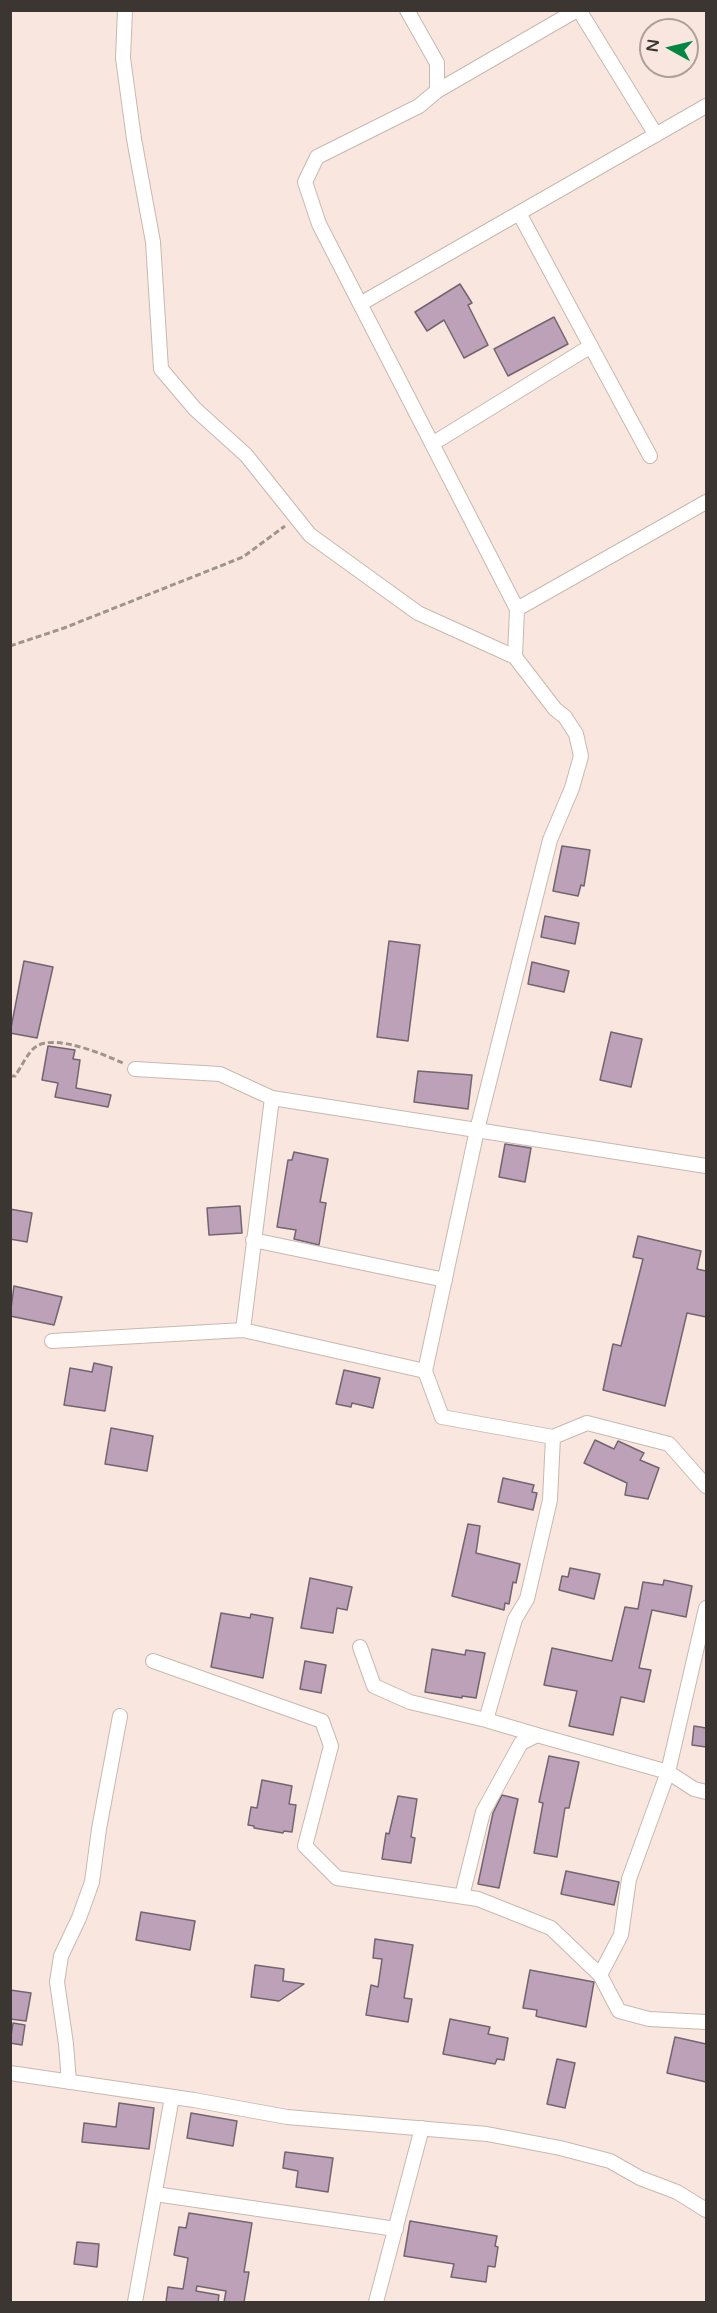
<!DOCTYPE html>
<html>
<head>
<meta charset="utf-8">
<style>
  body { margin:0 }
  #map { position:relative; width:717px; height:2313px; overflow:hidden; background:#f9e7df; font-family:"Varela Round",sans-serif }
  canvas { display:block }
  .frame { position:absolute; inset:0; border:12px solid #3c3632; pointer-events:none }
  .north { position:absolute; left:639px; top:18px; width:60px; height:60px; box-sizing:border-box; background:#f9e7df; border:2px solid #ada09a; border-radius:50%; rotate:278deg; font-size:16px; font-weight:700; line-height:24px; text-align:center; color:#3c3632 }
  .north::after { content:''; display:block; margin:auto; width:21px; height:27px; background:#018742; clip-path:polygon(50% 0,100% 100%,50% 72%,0 100%) }
</style>
</head>
<body>
<div id="map">
<canvas width="717" height="2313"></canvas>
<div class="frame"></div>
<div class="north">N</div>
</div>
<script>
const c = document.querySelector('canvas').getContext('2d');
c.lineJoin = 'round';
function fill(path, color) { c.fillStyle = color; c.fill(path, 'evenodd'); }
function trace(path, color, width, dash) { c.strokeStyle = color; c.lineWidth = width; c.lineCap = dash ? 'butt' : 'round'; c.setLineDash(dash || []); c.stroke(path); }
const building = new Path2D(`
  M460,284L472,303L468,305L488,345L464,358L444,320L427,331L415,312Z
  M554,317L568,344L508,376L494,349Z
  M562,846L590,850L584,886L581,885L578,896L553,891Z
  M545,916L579,923L575,944L541,937Z
  M389,941L420,945L408,1041L377,1037Z
  M24,961L53,967L37,1038L10,1033Z
  M532,962L569,971L564,992L528,984Z
  M611,1032L642,1039L631,1087L600,1080Z
  M48,1046L75,1050L73,1059L80,1060L76,1088L111,1095L108,1107L55,1097L58,1083L42,1080Z
  M418,1071L472,1075L468,1109L414,1102Z
  M505,1144L531,1148L525,1182L499,1177Z
  M294,1152L328,1159L320,1202L326,1203L319,1245L294,1239L296,1230L277,1227L288,1160H292Z
  M240,1206L242,1233L209,1235L207,1208Z
  M10,1209L32,1213L27,1242L10,1239Z
  M638,1236L701,1251L697,1269L706,1271V1317L687,1313L665,1406L603,1390L613,1344L621,1346L643,1259L633,1257Z
  M14,1286L62,1297L54,1325L10,1316Z
  M94,1363L112,1367L105,1411L64,1405L70,1368L92,1372Z
  M344,1370L380,1378L373,1408L352,1403L351,1407L336,1404Z
  M111,1428L153,1436L147,1471L105,1464Z
  M595,1440L614,1449L618,1441L644,1453L640,1460L659,1468L648,1499L625,1495L627,1483L584,1463Z
  M503,1478L534,1485L532,1492L537,1493L533,1510L498,1502Z
  M468,1524L480,1526L476,1553L520,1564L516,1583L513,1582L509,1604L505,1603L504,1610L452,1596Z
  M570,1568L600,1574L594,1599L559,1590L562,1576L568,1577Z
  M310,1578L352,1587L347,1610L337,1608L333,1633L301,1628Z
  M664,1580L692,1586L686,1617L652,1610L639,1668L651,1670L644,1702L621,1697L613,1735L569,1726L577,1691L544,1685L552,1648L612,1661L625,1607L638,1609L643,1582L663,1585Z
  M221,1613L250,1618L251,1614L273,1618L263,1678L211,1667Z
  M432,1649L465,1655L466,1650L485,1653L476,1698L462,1696V1698L425,1692Z
  M305,1661L326,1665L321,1693L300,1689Z
  M694,1726L706,1728V1747L692,1745Z
  M549,1756L579,1762L569,1808H565L557,1857L534,1853L543,1803L539,1802Z
  M262,1780L292,1786L289,1804L296,1805L292,1832L284,1831L283,1833L254,1828V1826L248,1825L251,1807L257,1808Z
  M502,1795L518,1799L499,1888L478,1884L493,1813Z
  M398,1796L417,1799L411,1837L415,1838L411,1863L382,1859L386,1833L389,1834Z
  M566,1871L619,1882L614,1905L561,1894Z
  M141,1912L195,1921L190,1950L136,1940Z
  M375,1939L413,1945L404,1998L412,1999L408,2022L366,2015L371,1985L378,1987L382,1959L373,1958Z
  M255,1965L284,1969L283,1981L304,1984L279,2001L251,1997Z
  M530,1970L594,1982L586,2027L539,2017L536,2016L537,2010L523,2008Z
  M10,1990L31,1993L26,2021L10,2019Z
  M450,2019L490,2027L488,2034L508,2038L504,2060L497,2059L495,2064L443,2054Z
  M13,2023L25,2025L22,2045L10,2043Z
  M675,2037L706,2044V2082L667,2073Z
  M557,2059L575,2063L565,2108L547,2104Z
  M119,2103L154,2108L149,2149L82,2142L84,2123L116,2127Z
  M191,2113L237,2121L233,2146L187,2138Z
  M285,2152L333,2158L328,2192L296,2187L298,2171L283,2168Z
  M189,2213L252,2223L244,2272H249L244,2302H224L226,2291L197,2286L196,2291L219,2295L218,2302H166L168,2287L183,2289L188,2258L174,2255L179,2227L186,2228Z
  M410,2221L497,2236L495,2246L498,2247L495,2267L488,2266L486,2282L451,2277L454,2264L404,2256Z
  M77,2242L99,2244L97,2267L74,2264Z`);
fill(building, '#bda1b8');
trace(building, '#71656f', 1.5);
const minor = new Path2D(`
  M125,10L123,58L134,139L153,242L161,369L195,409L246,455L310,535L418,613L515,657
  M407,10L437,63V91L419,106L317,157L305,182L319,224L517,609L515,657L555,709L565,717L576,734L581,756L572,788L550,840L477,1130L425,1371L442,1417L553,1437L587,1423L669,1444L706,1486
  M579,10L656,135
  M437,91L577,10
  M519,213L650,456
  M360,304L706,106
  M432,444L591,346
  M517,609L706,502
  M135,1069L220,1074L272,1098L706,1166
  M253,1240L445,1280
  M243,1330L272,1098
  M52,1341L243,1330L425,1371
  M360,1647L374,1686L410,1702L486,1720
  M153,1661L322,1721L331,1746L305,1846L337,1878L478,1899L551,1928L600,1975L619,2011L649,2019L706,2022
  M537,1735L486,1720L515,1619L527,1599L550,1500L553,1437
  M462,1896L483,1812L521,1743L537,1735L668,1772L694,1789L706,1792
  M600,1975L621,1935L629,1879L668,1772L706,1608
  M10,2073L194,2100L287,2117L487,2134L560,2148L610,2161L640,2178L677,2192L706,2210
  M69,2082L66,2044L57,1982L61,1956L79,1918L92,1882L99,1829L120,1716
  M155,2194L396,2229
  M135,2302L172,2097
  M376,2302L422,2128`);
trace(minor, '#c8b8af', 16);
trace(new Path2D(`
  M10,646L64,628L243,557L285,526
  M10,1076H15C21,1068 28,1051 37,1046C56,1034 105,1055 123,1063`), '#9f938d', 3, [6, 3]);
trace(minor, '#fff', 14);
</script>
</body>
</html>
